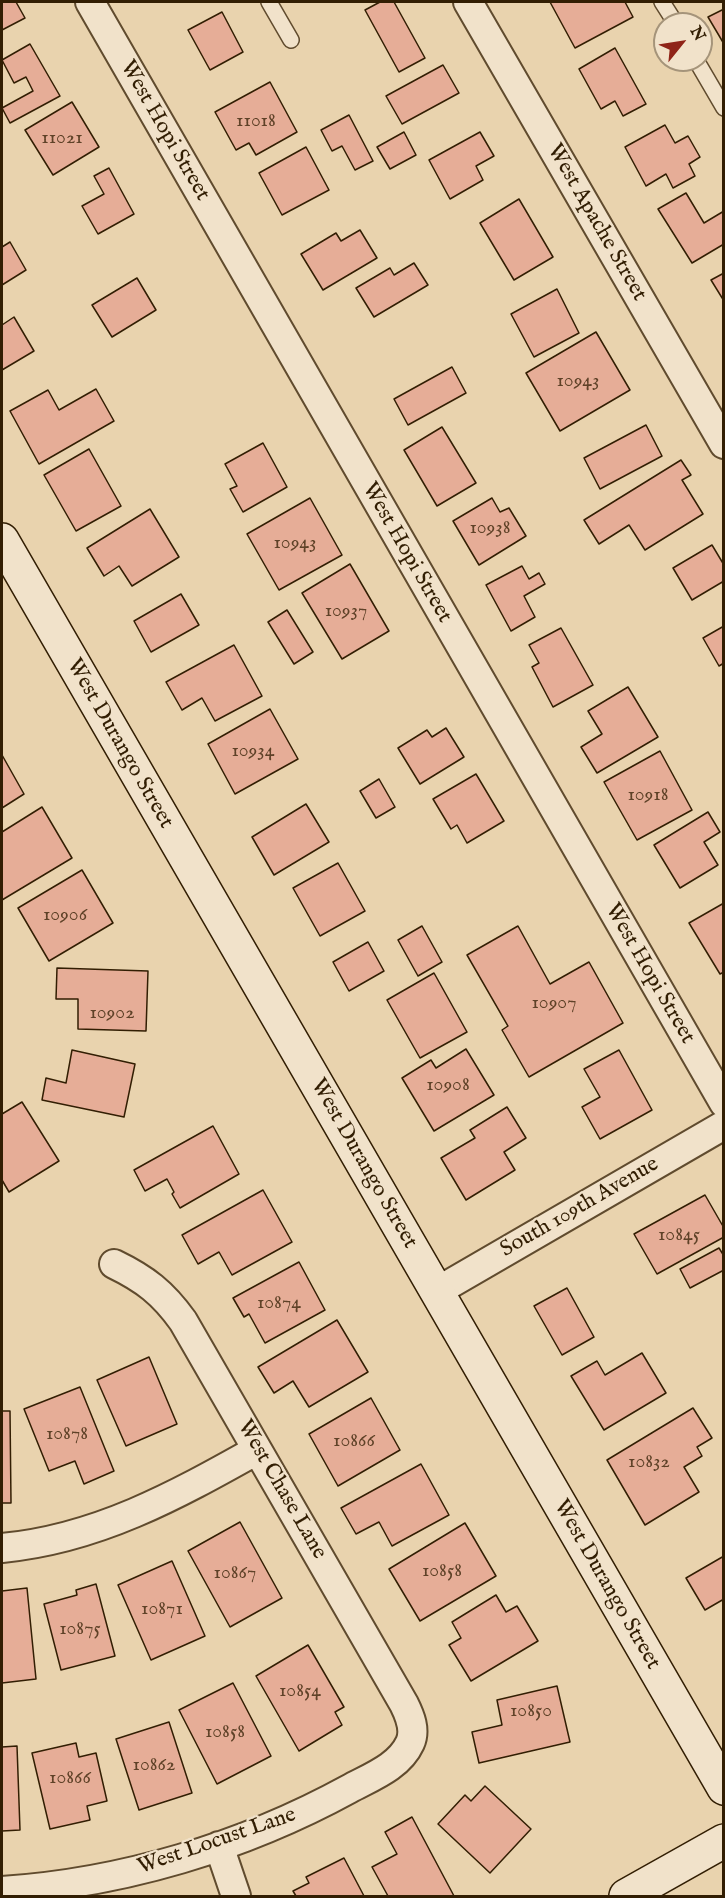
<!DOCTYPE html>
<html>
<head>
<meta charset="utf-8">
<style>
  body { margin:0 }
  #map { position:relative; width:725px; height:1898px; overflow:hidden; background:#e9d3ae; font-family:"IM FELL English",serif }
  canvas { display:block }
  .frame { position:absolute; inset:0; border:3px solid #321e03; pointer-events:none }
  .north { position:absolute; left:653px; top:12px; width:60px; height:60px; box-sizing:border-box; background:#f1e2ca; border:2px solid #a5947a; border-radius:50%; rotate:60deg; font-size:16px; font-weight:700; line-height:24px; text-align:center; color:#321e03 }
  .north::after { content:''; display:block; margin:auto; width:21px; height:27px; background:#8f2418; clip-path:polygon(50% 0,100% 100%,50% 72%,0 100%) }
</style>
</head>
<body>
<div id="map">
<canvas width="725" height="1898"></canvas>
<div class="frame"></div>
<div class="north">N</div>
</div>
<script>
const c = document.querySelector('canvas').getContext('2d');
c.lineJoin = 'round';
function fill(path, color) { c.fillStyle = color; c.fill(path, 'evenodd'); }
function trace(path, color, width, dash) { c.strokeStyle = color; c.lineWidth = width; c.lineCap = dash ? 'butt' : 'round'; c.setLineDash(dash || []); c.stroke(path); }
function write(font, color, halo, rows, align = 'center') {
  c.font = font + ' "IM FELL English",serif'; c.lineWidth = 4.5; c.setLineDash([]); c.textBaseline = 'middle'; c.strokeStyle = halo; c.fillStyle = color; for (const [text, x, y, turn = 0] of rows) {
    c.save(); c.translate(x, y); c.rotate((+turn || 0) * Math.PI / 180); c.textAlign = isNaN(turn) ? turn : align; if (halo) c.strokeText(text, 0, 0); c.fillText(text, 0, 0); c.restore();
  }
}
const building = new Path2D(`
  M2,2H16L25,18L2,30Z
  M380,2H394L425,58L399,72L365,10Z
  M550,2H625L633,17L575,48Z
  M724,9V44L708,17Z
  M222,12L243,52L210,70L188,30Z
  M30,44L60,96L10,123L2,108L33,91L26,77L14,83L2,60Z
  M615,48L646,104L623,116L615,101L601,109L579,69Z
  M443,65L459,93L402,124L386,96Z
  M270,82L297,132L256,155L249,143L236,150L215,112Z
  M72,102L99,147L53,175L25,130Z
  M349,115L373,161L355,170L342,146L332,151L321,130Z
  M665,125L675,143L688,136L700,157L689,164L695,176L673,188L666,174L646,186L625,147Z
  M404,132L416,155L390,169L377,147Z
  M480,132L494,156L476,166L483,180L450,199L429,160Z
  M306,147L329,190L282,215L259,173Z
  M109,168L134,214L98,234L82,206L104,194L94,176Z
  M686,193L704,223L724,211V244L692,263L658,209Z
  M519,199L553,257L514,280L480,223Z
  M360,230L377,258L323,290L301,254L336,233L341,241Z
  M10,242L26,270L2,285V247Z
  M414,263L428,285L374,317L356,288L390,268L394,275Z
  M724,273V301L711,280Z
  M137,278L156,310L112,337L92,305Z
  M557,289L579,333L534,357L511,314Z
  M14,317L34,351L2,370V325Z
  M596,332L630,390L560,431L526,373Z
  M452,367L466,393L408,425L394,399Z
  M96,389L114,421L39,464L10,411L48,390L59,410Z
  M646,425L662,456L600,489L584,458Z
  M442,427L476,483L437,506L404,450Z
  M263,443L287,487L243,512L230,489L237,486L225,464Z
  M89,449L121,506L76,531L44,475Z
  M681,460L691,475L682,480L703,514L645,550L629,525L599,544L584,520Z
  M310,498L342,555L279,590L247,534Z
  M492,498L500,512L509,508L526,536L479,565L453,521Z
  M150,509L179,557L132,586L119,566L104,576L87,548Z
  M712,545L724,565V581L692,600L673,568Z
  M350,564L389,631L342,659L302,593Z
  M522,566L529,579L539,573L545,584L524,596L535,617L511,631L486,585Z
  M181,594L199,625L151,652L134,621Z
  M287,610L313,652L294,664L268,622Z
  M724,626V663L719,666L703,638Z
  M561,628L593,685L553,707L532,667L539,663L529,645Z
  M234,645L262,696L215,721L202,698L182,710L166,682Z
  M628,687L658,737L597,773L581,747L602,734L588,711Z
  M270,709L298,759L235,794L208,744Z
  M446,728L464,757L420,784L398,748L427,730L432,737Z
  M660,751L692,810L637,840L604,782Z
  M2,755L24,794L2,808Z
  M476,774L504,821L467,843L457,825L451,829L433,799Z
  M379,779L395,807L376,818L360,791Z
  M306,804L329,842L274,875L252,837Z
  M42,807L72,858L2,900V832Z
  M708,812L720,832L704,842L718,865L680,888L654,845Z
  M338,863L365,911L320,936L293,888Z
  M82,870L113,923L49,961L18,908Z
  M724,903V972L720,974L689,923Z
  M422,926L442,962L418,976L398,940Z
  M518,926L550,984L589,962L623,1023L529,1077L502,1030L508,1026L467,955Z
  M368,942L384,971L349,991L333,962Z
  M57,968L148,971L146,1031L78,1029V999H56Z
  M434,973L467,1032L420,1058L387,1000Z
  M466,1049L494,1095L434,1131L402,1078L431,1060L436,1068Z
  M72,1050L135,1064L124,1117L42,1100L46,1078L66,1083Z
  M619,1050L652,1110L600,1139L582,1107L600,1097L584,1069Z
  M22,1102L59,1161L9,1192L2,1180V1114Z
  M507,1107L526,1138L504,1152L515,1170L466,1200L441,1158L475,1138L470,1130Z
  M213,1126L239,1174L180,1208L172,1194L174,1192L167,1179L145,1191L134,1170Z
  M263,1190L292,1242L232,1275L219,1252L198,1264L182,1235Z
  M705,1195L724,1228V1237L657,1274L634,1234Z
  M719,1248L724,1256V1270L690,1288L680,1269Z
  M299,1262L325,1310L265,1343L249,1314L244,1317L233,1298Z
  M567,1288L594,1337L562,1355L534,1306Z
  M337,1320L368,1372L309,1407L293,1381L274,1393L258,1367Z
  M642,1353L666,1393L604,1430L571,1376L597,1361L605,1375Z
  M149,1357L177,1424L126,1446L97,1380Z
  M80,1387L114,1471L84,1484L75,1461L49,1471L24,1409Z
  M371,1398L400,1450L338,1486L309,1434Z
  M693,1408L712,1438L697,1447L702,1456L684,1467L699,1492L645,1525L607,1460Z
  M2,1411H10L11,1503H2Z
  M421,1464L449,1515L392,1546L379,1522L356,1534L341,1508Z
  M240,1522L282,1598L230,1627L188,1551Z
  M465,1523L496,1576L420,1621L389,1569Z
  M724,1556V1599L705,1610L686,1578Z
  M172,1561L205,1636L151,1660L118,1585Z
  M96,1584L115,1656L61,1670L44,1604L77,1595L76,1590Z
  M27,1588L36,1679L2,1683V1591Z
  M496,1595L506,1612L517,1606L538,1641L471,1681L449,1645L461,1638L452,1622Z
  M308,1645L344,1707L335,1712L342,1725L299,1751L256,1676Z
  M233,1683L271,1756L217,1784L179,1710Z
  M557,1686L570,1742L479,1763L472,1732L502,1725L497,1700Z
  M169,1722L192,1793L139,1810L116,1739Z
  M76,1743L79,1757L96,1753L107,1801L87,1806L90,1820L50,1829L32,1753Z
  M17,1746L20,1830L2,1831V1747Z
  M485,1786L531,1829L490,1873L438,1824L465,1795L471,1801Z
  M412,1817L454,1896H388L372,1867L397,1854L385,1832Z
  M344,1858L364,1896H296L293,1891L309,1883L306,1877Z`);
fill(building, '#e6ad97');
trace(building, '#321e03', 1.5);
const lane = new Path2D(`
  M269,2L291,40
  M662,2L676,24
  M696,60L724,108`);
const street = new Path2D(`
  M90,2L724,1103
  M468,2L724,444
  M436,1292L724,1125
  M2,1548C97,1539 175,1496 257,1450
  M219,1846L236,1896
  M2,1891C122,1883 243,1847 349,1789C371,1777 399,1767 410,1743C416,1730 410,1716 404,1704L183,1321C163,1293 145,1279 114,1264`);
const secondary = new Path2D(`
  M2,540L724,1788
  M626,1896L724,1841`);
trace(lane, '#604b2e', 18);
trace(street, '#604b2e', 32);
trace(secondary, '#321e03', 36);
trace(lane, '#f1e2ca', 15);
trace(street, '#f1e2ca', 28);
trace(secondary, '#f1e2ca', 33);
write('20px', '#5f4228', null, [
  ["11018",256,122],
  ["11021",62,139],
  ["10943",578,382],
  ["10938",490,529],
  ["10943",295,544],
  ["10937",346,612],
  ["10934",253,752],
  ["10918",648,796],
  ["10906",65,916],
  ["10907",554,1004],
  ["10902",112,1014],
  ["10908",448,1086],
  ["10845",679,1236],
  ["10874",279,1304],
  ["10878",67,1435],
  ["10866",354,1442],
  ["10832",649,1463],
  ["10858",442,1572],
  ["10867",235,1574],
  ["10871",162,1610],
  ["10875",80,1630],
  ["10854",300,1692],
  ["10850",531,1712],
  ["10858",225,1733],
  ["10862",154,1766],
  ["10866",70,1779]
]);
write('22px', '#321e03', '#f1e2ca', [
  ["West Hopi Street",164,131,60],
  ["West Apache Street",596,223,60],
  ["West Hopi Street",406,553,60],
  ["West Durango Street",119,744,60],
  ["West Hopi Street",649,974,60],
  ["West Durango Street",363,1164,60],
  ["South 109th Avenue",580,1208,-30],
  ["West Chase Lane",281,1490,60],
  ["West Durango Street",606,1585,60],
  ["West Locust Lane",217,1842,-19]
]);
</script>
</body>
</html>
